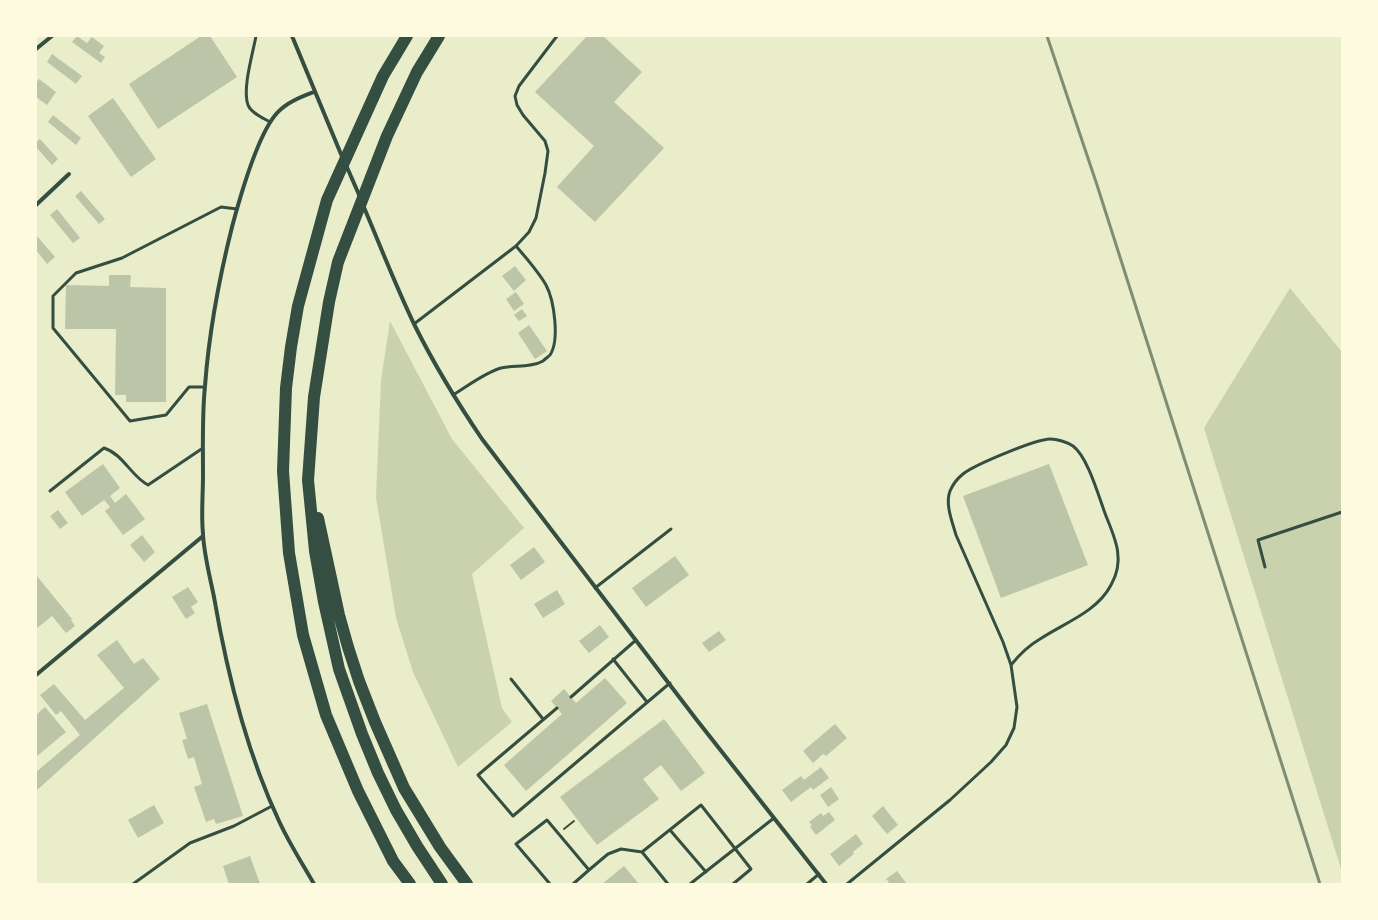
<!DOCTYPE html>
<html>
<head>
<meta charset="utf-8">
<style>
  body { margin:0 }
  #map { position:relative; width:1378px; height:920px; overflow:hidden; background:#e9edc9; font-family:"Space Grotesk",sans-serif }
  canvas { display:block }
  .frame { position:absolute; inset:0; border:37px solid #fefae0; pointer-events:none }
</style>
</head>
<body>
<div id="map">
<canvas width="1378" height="920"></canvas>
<div class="frame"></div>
</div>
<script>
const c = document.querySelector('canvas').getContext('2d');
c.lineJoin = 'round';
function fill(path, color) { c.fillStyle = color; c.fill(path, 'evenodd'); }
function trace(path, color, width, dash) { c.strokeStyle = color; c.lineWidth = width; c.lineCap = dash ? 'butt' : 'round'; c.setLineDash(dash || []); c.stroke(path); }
fill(new Path2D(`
  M1290,288L1342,352V872L1204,428Z
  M390,321L452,439L524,528L472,574L502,708L512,722L458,767L413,672L396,618L376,497L381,380Z`), '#cad2ad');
fill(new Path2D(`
  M77,36L87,43L92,37L104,46L99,53L105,57L101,63L72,42Z
  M201,36H210L237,77L158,129L129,84Z
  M587,36H603L642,72L614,102L664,148L595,222L557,187L594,146L535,92Z
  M52,54L82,76L76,84L47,62Z
  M39,79L56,92L47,105L36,97V83Z
  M113,98L156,159L131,177L88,116Z
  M53,115L81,138L76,145L48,122Z
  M40,139L58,159L52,165L36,147V142Z
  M81,191L105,219L99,224L75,196Z
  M57,209L80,238L73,243L50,215Z
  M36,235L55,257L47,264L36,250Z
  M515,266L526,280L514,291L502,276Z
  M109,275H131L130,287L166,288V402H126V395H115L116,329H65L66,285L109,286Z
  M516,292L524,304L514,311L506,299Z
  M522,309L527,316L519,321L514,315Z
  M529,325L547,351L535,359L518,333Z
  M103,464L120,488L110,496L115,503L126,494L145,519L123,535L105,511L110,507L104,500L82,516L65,492Z
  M1049,464L1088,565L1001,598L963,496Z
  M58,510L68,523L60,529L50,516Z
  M142,535L155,552L144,562L130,545Z
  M534,547L545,562L521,580L510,565Z
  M675,556L689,575L646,607L632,588Z
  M36,575L72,619L71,620L75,626L66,633L52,616L36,629Z
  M188,587L198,602L191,607L195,613L186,619L172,597Z
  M557,590L565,604L543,618L534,604Z
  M600,625L609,637L589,653L579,641Z
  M719,631L726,640L709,652L702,643Z
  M117,640L134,664L143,658L160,679L36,791V772L80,735L61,711L56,715L40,695L54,684L85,720L124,688L97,655Z
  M605,678L627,703L526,791L504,765L562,714L551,701L564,689L576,703Z
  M207,704L243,816L216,824L214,819L206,822L194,787L202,784L194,757L188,759L182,740L187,739L179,713Z
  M45,707L66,732L36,757V715Z
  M664,719L705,773L681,791L661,765L643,779L659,799L597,845L560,797Z
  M835,724L847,738L826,756L823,754L813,763L803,751Z
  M821,767L829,778L813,790L811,787L791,802L782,790L801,776L804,780Z
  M831,787L839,799L828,807L820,795Z
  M154,805L164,823L138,838L128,820Z
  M883,806L898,825L887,834L872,816Z
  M829,812L835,820L816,835L810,827L812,825L809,822L821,813L823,816Z
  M856,834L863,844L853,852L854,854L839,866L830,854Z
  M250,856L260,884H229L223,866Z
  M624,866L639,884H602Z
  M897,871L907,884H887L889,882L886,879Z`), '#bcc5a7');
trace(new Path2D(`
  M564,829L574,821`), '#344e41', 2);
trace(new Path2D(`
  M256,36C253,53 242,89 248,105C251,113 263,118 270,122
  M516,246L529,232L536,218L545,173L548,151L545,141L523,115L517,105L515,96L519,86L557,36
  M414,324L516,246C526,258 538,271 546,285C554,300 560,340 550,355C548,357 545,359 543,361C531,368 514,365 501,368C484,373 468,386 453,395
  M204,387H189L166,415L130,421L53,328V296L76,273L122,258L221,207L237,209
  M50,491L104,448C123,454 131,476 148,485L203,448
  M1265,567L1258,540L1342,512
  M595,588L671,529
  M613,659L647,702
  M511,679L543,719
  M571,697L636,640
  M557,708L478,775L513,816L670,683
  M670,830L706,872
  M642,852L701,805L751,869L733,884
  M133,884L190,843L234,826L272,806
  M550,884L516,844L547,820L589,870L608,854L621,849L642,852L668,884
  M573,884L589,870
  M690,884L774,818
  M807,884L819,874
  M847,884L950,800L991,762L1006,745L1014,728L1017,707L1011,665L1003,642L956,535C952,521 945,504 950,491C953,484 958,478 963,474C974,465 1036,439 1050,439C1057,439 1067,442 1073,446C1088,457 1099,498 1106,516C1116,540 1125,561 1111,585C1097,612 1064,623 1040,639C1028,646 1019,655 1011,665`), '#344e41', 3);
trace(new Path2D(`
  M292,36L343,159
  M36,49L52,36
  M314,92C301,97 287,102 277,113C258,134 240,197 232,227C219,279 209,332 205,386C202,415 203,445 203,475C203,495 201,515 203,534C204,555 210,577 214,597C227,673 246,751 279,821C289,843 302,863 314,884
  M346,165L360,197
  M36,205L69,174
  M363,205C380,245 396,287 415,326C435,366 457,402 482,439L696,719L826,884
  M36,675L203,536`), '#344e41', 4);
trace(new Path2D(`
  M407,36L383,76L327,200L298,306L291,347L286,388L283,471L289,553L303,635L326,715L358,791L393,861L410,884
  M439,36L417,72L387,136L338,262L329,302L314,397L308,480L315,551L324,602L339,669L362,734L378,773L396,810L417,846L442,884
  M318,518L339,615L348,647L359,681L375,722L404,788L440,847L467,884`), '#344e41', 12);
trace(new Path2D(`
  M1047,36L1097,185L1320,884`), '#7c8e77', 3);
</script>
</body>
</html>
